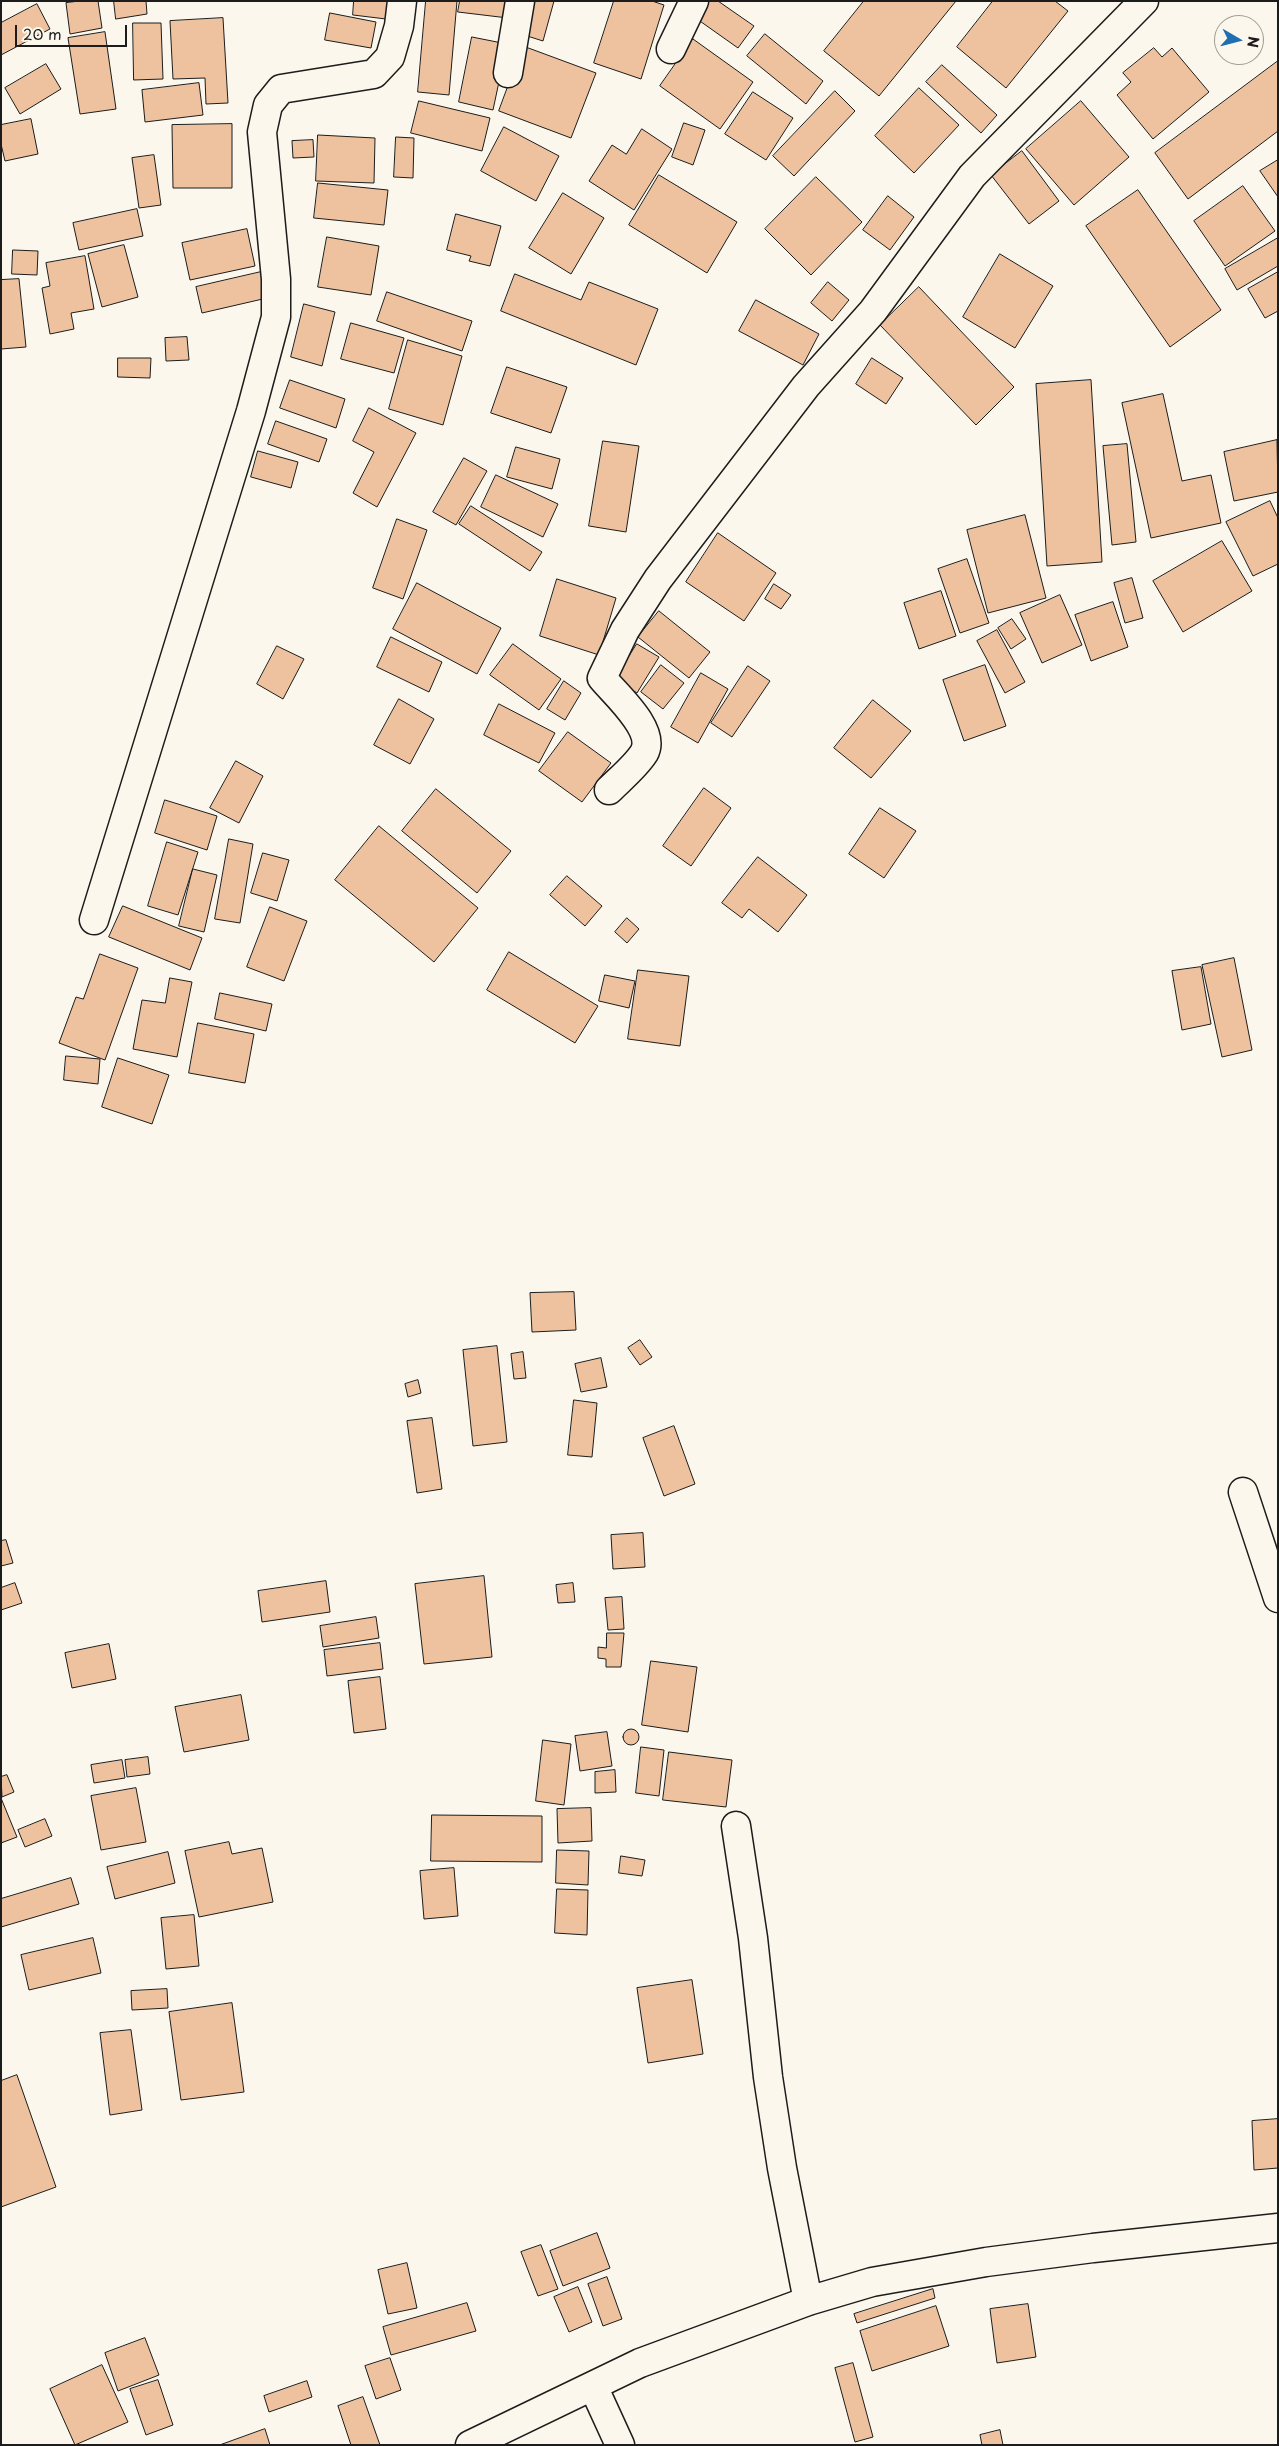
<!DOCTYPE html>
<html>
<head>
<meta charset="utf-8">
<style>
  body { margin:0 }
  #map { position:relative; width:1279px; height:2446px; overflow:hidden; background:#fbf7ec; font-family:"Playpen Sans",sans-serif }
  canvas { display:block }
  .frame { position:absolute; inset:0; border:2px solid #1c1c1c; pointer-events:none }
  .north { position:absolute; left:1214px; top:15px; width:50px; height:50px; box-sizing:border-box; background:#fbf7ec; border:1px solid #a29f99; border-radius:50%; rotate:98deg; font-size:14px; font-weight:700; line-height:20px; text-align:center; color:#1c1c1c }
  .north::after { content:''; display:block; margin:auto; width:18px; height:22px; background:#1f6fb2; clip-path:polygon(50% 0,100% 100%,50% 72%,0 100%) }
  .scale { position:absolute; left:15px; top:25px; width:112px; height:22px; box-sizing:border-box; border:2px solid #1c1c1c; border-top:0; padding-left:6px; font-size:15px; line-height:18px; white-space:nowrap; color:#1c1c1c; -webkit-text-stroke:4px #fbf7ec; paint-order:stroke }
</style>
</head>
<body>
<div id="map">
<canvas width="1279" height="2446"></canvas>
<div class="frame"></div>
<div class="north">N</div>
<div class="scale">20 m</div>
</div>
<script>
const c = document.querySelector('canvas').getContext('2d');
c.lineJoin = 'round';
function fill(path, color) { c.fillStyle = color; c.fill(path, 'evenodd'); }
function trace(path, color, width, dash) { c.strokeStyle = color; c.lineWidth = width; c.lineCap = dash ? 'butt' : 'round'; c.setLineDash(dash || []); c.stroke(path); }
const building = new Path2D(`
  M80,1H98L102,28L70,34L66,3Z
  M114,1H146L147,14L116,19Z
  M354,1H388L386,19L353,15Z
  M426,1H457L449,95L418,92Z
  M460,1H510L508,18L458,12Z
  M534,1H554L543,41L524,35Z
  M614,1H652L664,5L641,79L594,63Z
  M709,1H718L754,26L738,48L697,19Z
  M864,1H956L879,96L824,51Z
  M993,1H1055L1068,11L1006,88L957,47Z
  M37,4L50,29L1,55V23Z
  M330,13L376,22L371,48L325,40Z
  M223,18L228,103L206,104L205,78L173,79L170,21Z
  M133,23H161L163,79L134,80Z
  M105,32L116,109L80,114L68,38Z
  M765,34L823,81L806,104L747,56Z
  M472,37L507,44L493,110L459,102Z
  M693,39L753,82L720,129L660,86Z
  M523,46L596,73L571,138L499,111Z
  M1154,48L1162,57L1172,48L1209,92L1153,139L1117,95L1131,82L1123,73Z
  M1278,61V131L1188,199L1155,153Z
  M46,64L61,89L20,114L5,88Z
  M942,65L997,115L981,133L926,82Z
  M199,83L203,115L145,122L142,90Z
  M919,88L959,125L914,173L875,136Z
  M835,91L855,111L794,176L773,156Z
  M753,92L793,118L766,160L725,134Z
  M419,101L490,118L482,151L411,133Z
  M1081,101L1129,157L1074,205L1026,149Z
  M31,119L38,154L5,161L1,144V125Z
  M684,123L705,130L693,165L672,157Z
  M232,124V188H173L172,125Z
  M504,127L559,156L536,201L481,171Z
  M642,129L672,149L634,210L589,181L612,145L626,154Z
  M318,135L375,138L374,183L316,181Z
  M396,137L414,138L413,178L394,177Z
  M313,140L314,157L293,158L292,141Z
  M1022,151L1059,201L1029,224L991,175Z
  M154,155L161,205L139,208L132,158Z
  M1278,160V197L1260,171Z
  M659,175L737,222L707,273L629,225Z
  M816,177L862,222L811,275L765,229Z
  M318,183L388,190L384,225L314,218Z
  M1243,186L1275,231L1225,266L1194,221Z
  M1138,190L1221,310L1170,347L1086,226Z
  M563,193L604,218L571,274L529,248Z
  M888,196L914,217L890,250L863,230Z
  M137,209L143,236L79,250L73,223Z
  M456,214L501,226L490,266L469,261L471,256L447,250Z
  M247,229L255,266L190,280L182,243Z
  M327,237L379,246L371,295L318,287Z
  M1278,238V266L1237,290L1225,269Z
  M124,245L138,297L102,307L88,254Z
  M13,250L38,251L37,275L12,274Z
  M1000,254L1053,286L1015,348L963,317Z
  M85,256L94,309L71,313L74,329L50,334L42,288L50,286L46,263Z
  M261,272L267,298L202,313L196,287Z
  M1278,272V311L1265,318L1248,289Z
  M515,274L581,300L589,282L658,309L636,365L501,311Z
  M19,279L26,347L1,349V280Z
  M828,282L849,300L832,321L811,303Z
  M919,287L1014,387L976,425L880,325Z
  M387,292L472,321L462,351L377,321Z
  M756,300L819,334L803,365L739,331Z
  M304,304L335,312L322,366L291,357Z
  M351,323L404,338L394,373L341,359Z
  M187,337L189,360L166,361L165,338Z
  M408,340L462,356L443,425L389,409Z
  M118,358H151L150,378L118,377Z
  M872,358L903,378L886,404L856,384Z
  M507,367L567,387L551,433L491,413Z
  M290,380L345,399L336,428L280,408Z
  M1091,380L1102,562L1047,566L1036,384Z
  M1163,394L1182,481L1211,475L1221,523L1151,538L1122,403Z
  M369,408L416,433L377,507L353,493L374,452L353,441Z
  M276,421L327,439L319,462L268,444Z
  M1277,440L1278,492L1234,501L1224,452Z
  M603,441L639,446L626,532L589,526Z
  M1127,444L1136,542L1112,545L1103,446Z
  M516,447L560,459L552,489L507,477Z
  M258,451L298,462L291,488L251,477Z
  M464,458L487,471L456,525L433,512Z
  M496,475L558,504L543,537L481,507Z
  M1270,501L1278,518V564L1253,576L1226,522Z
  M471,506L542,552L530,571L459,524Z
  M1025,515L1046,598L988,613L967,530Z
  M397,519L427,530L403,599L373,588Z
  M718,533L776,573L744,621L686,582Z
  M1222,541L1252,591L1183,632L1153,581Z
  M967,559L989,623L960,633L938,569Z
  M1132,578L1143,618L1125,623L1114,583Z
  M557,579L616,598L599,655L540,636Z
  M417,583L501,628L477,674L393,629Z
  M774,584L791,595L781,609L765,599Z
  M941,591L956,636L919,649L904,603Z
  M1060,595L1082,645L1042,663L1020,613Z
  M1113,602L1128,647L1091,661L1075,615Z
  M659,611L710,652L689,678L638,637Z
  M1012,619L1026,639L1011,649L998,628Z
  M997,630L1025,682L1005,693L977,641Z
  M391,637L442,662L429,692L377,667Z
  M513,644L561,679L539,710L490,675Z
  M637,644L659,657L637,693L615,679Z
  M277,646L304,659L283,699L257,684Z
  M661,665L684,683L663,709L641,692Z
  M985,665L1006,726L964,741L943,680Z
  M748,666L770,681L732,737L711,723Z
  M701,673L728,689L698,743L671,727Z
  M564,681L581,693L565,720L547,709Z
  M399,699L434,719L410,764L374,745Z
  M873,700L911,731L871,778L834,748Z
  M499,704L555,733L539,763L484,735Z
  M568,732L611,763L582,802L539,771Z
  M236,761L263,776L239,823L210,808Z
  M704,788L731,808L691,866L663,846Z
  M436,789L511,851L477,893L402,831Z
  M165,800L217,816L207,850L155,833Z
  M880,808L916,831L884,878L849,854Z
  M379,826L478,908L434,962L335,880Z
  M229,839L253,844L240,923L215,919Z
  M167,842L198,852L178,915L148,906Z
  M263,853L289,860L277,901L251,893Z
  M758,857L807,895L778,932L749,909L742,918L722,903Z
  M193,869L217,875L204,932L179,926Z
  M567,876L602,906L585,926L550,895Z
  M123,906L202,938L190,970L109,937Z
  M270,907L307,921L284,981L247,967Z
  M627,918L639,929L627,943L615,932Z
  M509,952L598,1006L575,1043L487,990Z
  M100,954L138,968L105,1060L59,1043L76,997L83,999Z
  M1234,958L1252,1050L1222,1057L1202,965Z
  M1201,967L1211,1024L1182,1030L1172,971Z
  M638,970L689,976L680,1046L628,1039Z
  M605,975L635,981L629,1008L599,1001Z
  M170,978L192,982L177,1057L133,1049L142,1000L165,1003Z
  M220,993L272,1004L266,1031L215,1019Z
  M198,1023L254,1034L245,1083L189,1073Z
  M66,1056L100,1059L98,1084L64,1080Z
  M118,1058L169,1075L152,1124L102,1107Z
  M574,1292L576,1330L532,1332L530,1293Z
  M640,1340L652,1357L640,1365L628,1348Z
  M497,1346L507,1442L473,1446L463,1350Z
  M523,1352L526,1378L514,1379L511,1354Z
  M601,1358L607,1387L581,1392L575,1364Z
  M418,1380L421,1393L408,1397L405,1384Z
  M574,1400L597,1403L592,1457L568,1455Z
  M432,1418L442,1489L417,1493L407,1421Z
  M674,1426L695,1484L664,1496L643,1438Z
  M643,1533L645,1567L613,1569L611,1535Z
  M6,1540L13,1563L1,1566V1541Z
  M484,1576L492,1657L424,1664L415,1584Z
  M326,1581L330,1612L262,1622L258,1591Z
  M15,1583L22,1603L1,1610V1588Z
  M573,1583L575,1602L558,1603L556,1585Z
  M622,1597L624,1629L608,1630L605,1598Z
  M376,1617L379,1638L323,1647L320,1626Z
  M607,1633H624L621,1667H606V1659L598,1658V1647L606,1648Z
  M380,1643L383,1669L327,1676L324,1650Z
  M109,1644L116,1679L72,1688L65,1653Z
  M651,1661L697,1667L688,1732L642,1725Z
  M380,1677L386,1729L354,1733L348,1681Z
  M241,1695L249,1740L184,1752L175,1707Z
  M623 1737a8 8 0 1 1 16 0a8 8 0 1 1-16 0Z
  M607,1732L612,1766L580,1771L575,1736Z
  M543,1740L571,1744L564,1805L536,1801Z
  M641,1747L664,1750L659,1796L636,1793Z
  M669,1752L732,1760L726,1807L663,1800Z
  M148,1757L150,1774L127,1777L125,1760Z
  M122,1760L125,1778L94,1783L91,1765Z
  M615,1770L616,1792L595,1793V1772Z
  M7,1775L14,1792L2,1797L1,1777Z
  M136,1788L146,1842L101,1850L91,1796Z
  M1,1798L17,1837L1,1843Z
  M591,1808L592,1841L558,1843L557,1809Z
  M432,1815L542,1816V1862L431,1861Z
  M45,1819L52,1836L25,1847L18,1830Z
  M229,1842L232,1854L262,1848L273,1902L199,1917L185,1851Z
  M557,1850L589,1851L588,1885L556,1883Z
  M168,1852L175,1883L115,1899L107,1867Z
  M621,1856L645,1860L642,1876L619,1873Z
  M454,1868L458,1916L424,1919L420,1871Z
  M71,1878L79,1904L1,1927V1899Z
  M557,1889L588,1890L587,1935L555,1933Z
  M194,1915L199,1966L166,1969L161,1918Z
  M93,1938L101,1973L29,1990L21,1955Z
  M692,1980L703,2054L648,2063L637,1988Z
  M167,1989L168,2008L132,2010L131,1991Z
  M232,2003L244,2092L181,2100L169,2012Z
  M131,2030L142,2110L110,2115L100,2033Z
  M17,2075L56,2187L1,2207V2081Z
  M1278,2119V2168L1254,2170L1252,2121Z
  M597,2233L610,2268L563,2286L550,2251Z
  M541,2245L558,2289L538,2296L521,2252Z
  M407,2263L417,2308L388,2314L378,2270Z
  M607,2277L622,2319L603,2326L588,2284Z
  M578,2287L592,2322L569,2332L554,2297Z
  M933,2289L935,2298L857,2323L854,2314Z
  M467,2303L476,2331L391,2355L383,2327Z
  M1028,2304L1036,2357L997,2363L990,2309Z
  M936,2306L949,2346L872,2371L860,2331Z
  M145,2338L159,2375L118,2391L105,2353Z
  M390,2358L401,2390L376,2399L365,2366Z
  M853,2363L873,2437L855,2442L835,2368Z
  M102,2365L128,2422L75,2445L50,2389Z
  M158,2380L173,2425L146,2435L130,2389Z
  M307,2381L312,2397L269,2412L264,2396Z
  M363,2397L380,2445H351L338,2406Z
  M265,2429L270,2445H220Z
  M1000,2430L1003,2445H982L980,2435Z`);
fill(building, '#eec29e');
trace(building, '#1c1c1c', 1);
const street = new Path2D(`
  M671,49L694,1
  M508,73L520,1
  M609,790C620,779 636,766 644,753C657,730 615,694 602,678L625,630L658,579L806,386L873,311L972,176L1144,1
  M94,920L251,411L276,317V279L262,132L268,105L281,89L374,74L390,57L399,26L402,1
  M1243,1492L1278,1598
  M736,1826L753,1938L768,2077L782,2168L808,2301
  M593,2386L620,2445
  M470,2445L640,2363L808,2301L872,2282L986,2262L1093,2248L1278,2228`);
trace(street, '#1c1c1c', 31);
trace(street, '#fbf7ec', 28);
</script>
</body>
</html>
